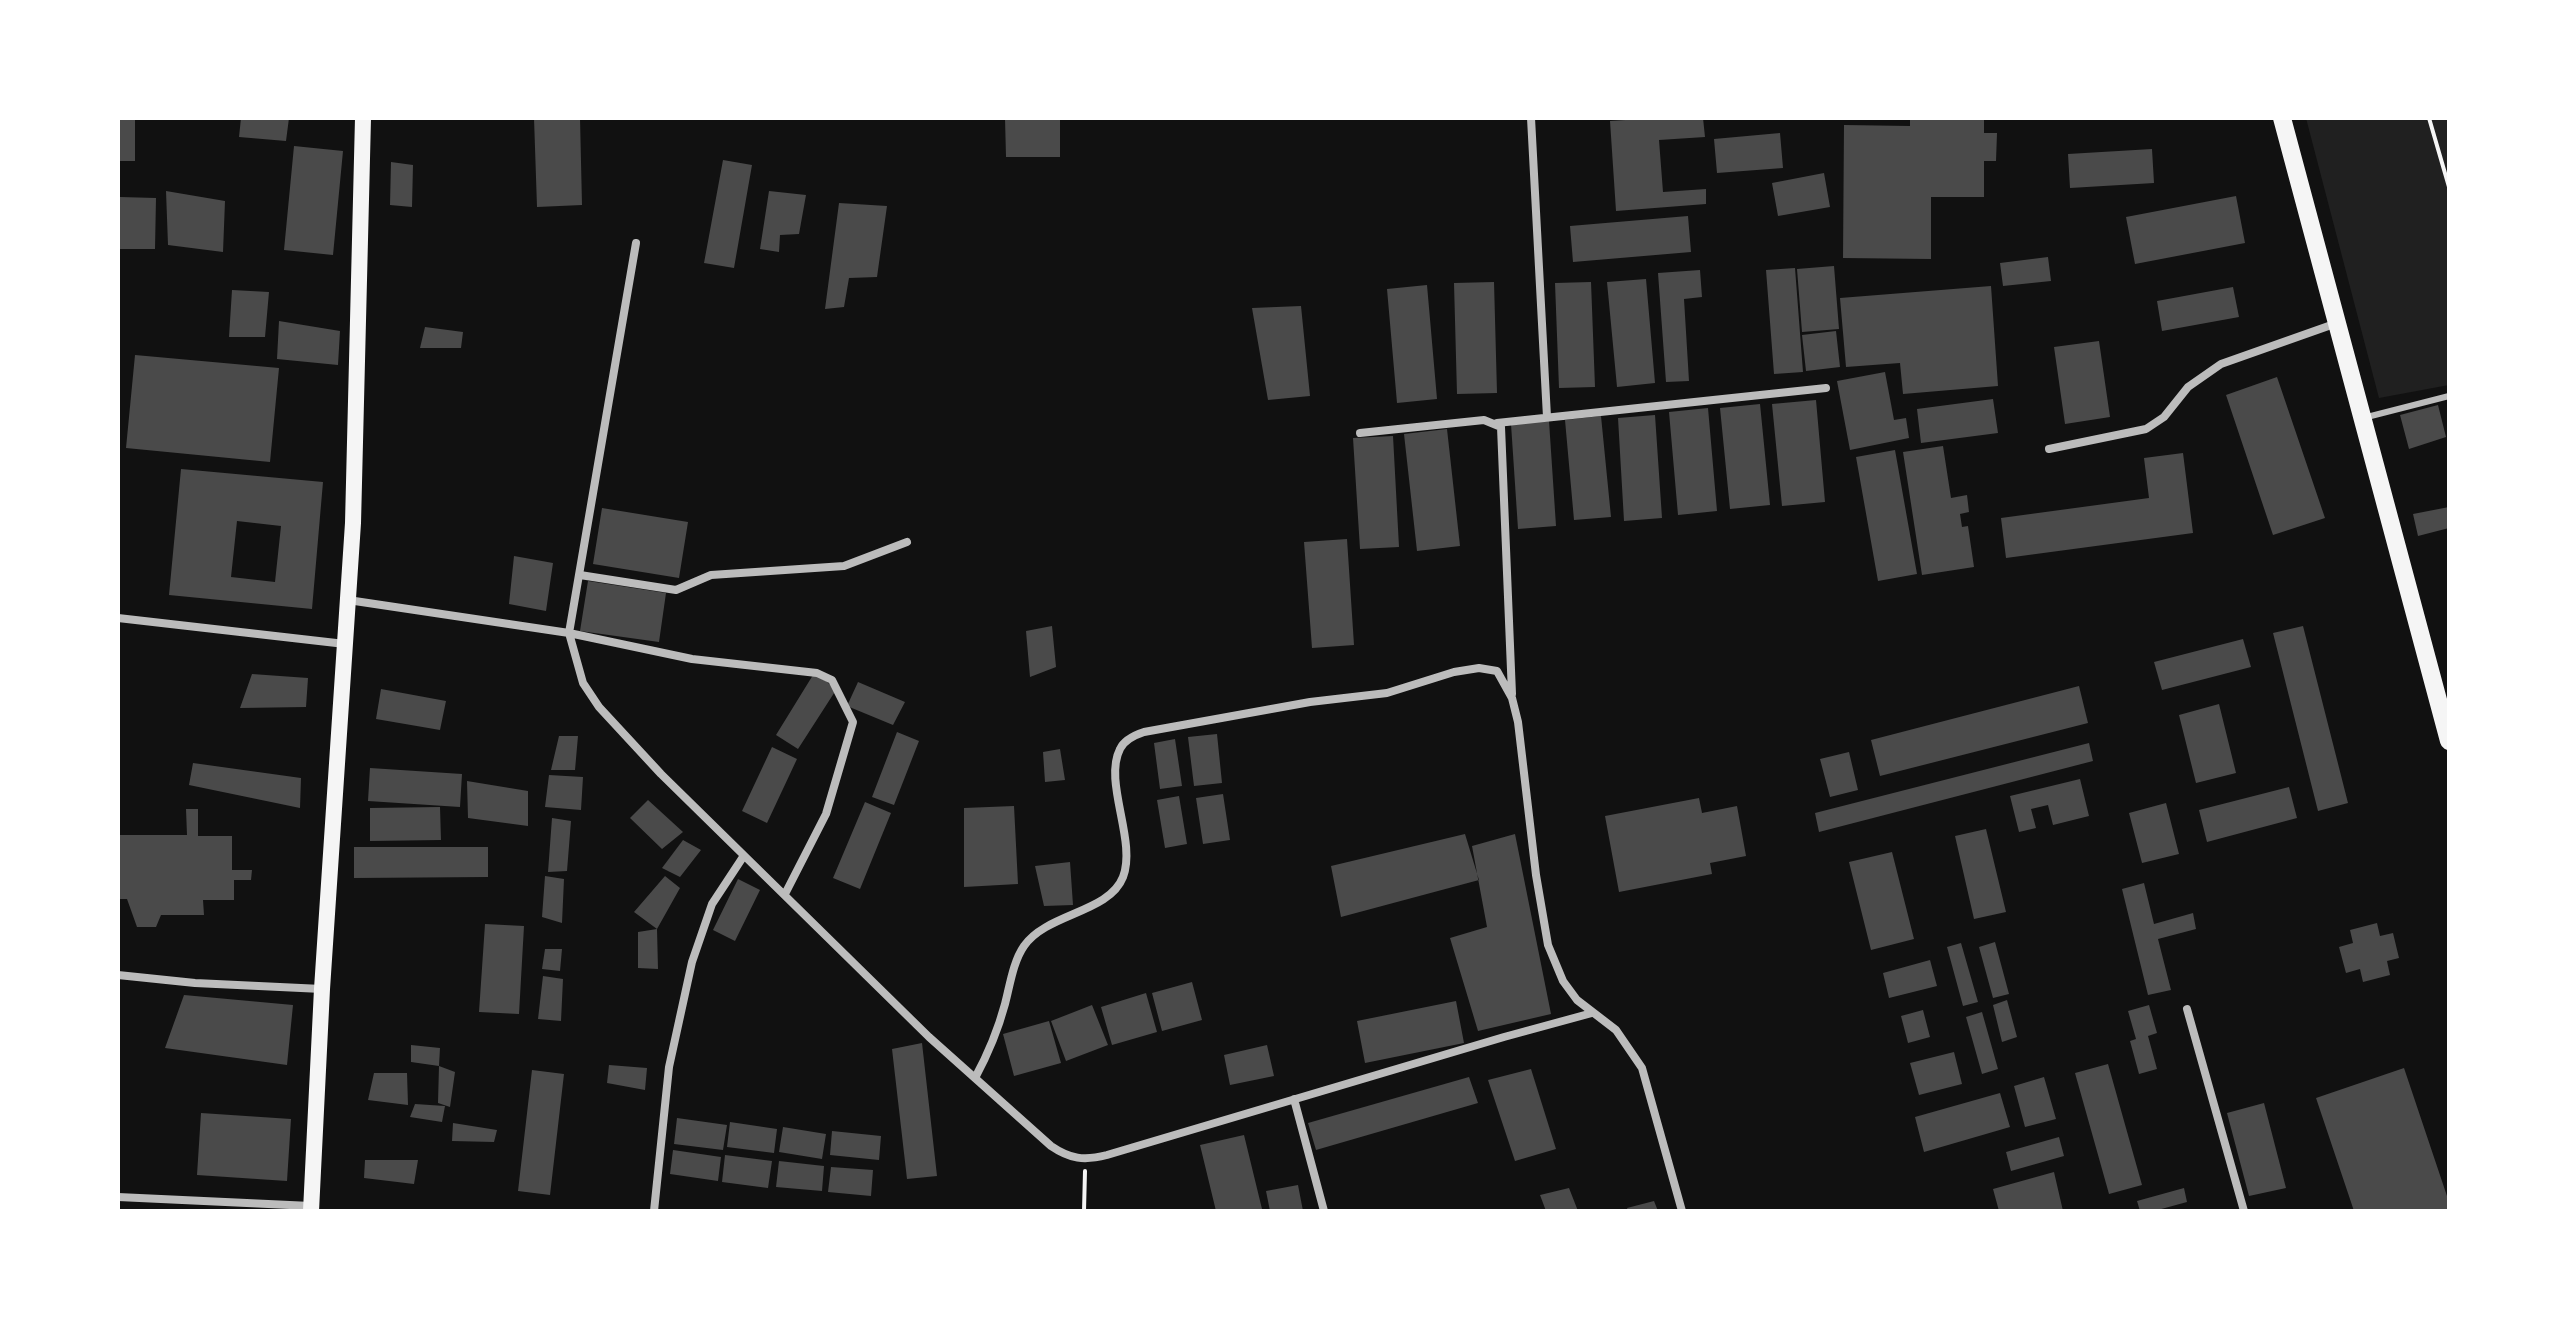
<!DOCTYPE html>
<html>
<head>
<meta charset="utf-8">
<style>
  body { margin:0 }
  #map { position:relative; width:2567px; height:1329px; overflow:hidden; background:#111; font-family:"IBM Plex Sans",sans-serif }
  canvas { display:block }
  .frame { position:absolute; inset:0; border:120px solid #fff; pointer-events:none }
</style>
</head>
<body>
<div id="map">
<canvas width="2567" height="1329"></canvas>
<div class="frame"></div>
</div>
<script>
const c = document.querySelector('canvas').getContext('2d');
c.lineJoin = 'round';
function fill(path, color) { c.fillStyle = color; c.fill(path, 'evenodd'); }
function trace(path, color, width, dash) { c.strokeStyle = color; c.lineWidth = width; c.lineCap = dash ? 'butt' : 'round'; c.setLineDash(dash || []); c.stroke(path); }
fill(new Path2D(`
  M2306,118H2449V385L2379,398Z`), '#202020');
fill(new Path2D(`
  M118,118H135V161H118Z
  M241,118H289L286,141L239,137Z
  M534,118H580L582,205L537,207Z
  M1005,118H1060V157H1006Z
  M1656,118H1703L1705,137L1659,140L1663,192L1706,189V204L1616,211L1610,121Z
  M1910,118H1984V133H1997L1996,161H1984V197H1931V259L1843,258L1844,125L1910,126Z
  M1780,133L1783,168L1717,173L1714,139Z
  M294,146L343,151L333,255L284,250Z
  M2152,149L2154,183L2070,188L2068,154Z
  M723,160L752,165L734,268L704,263Z
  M391,162L413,165L412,207L390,205Z
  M1824,173L1830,207L1778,216L1772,183Z
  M166,191L225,201L223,252L168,245Z
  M769,191L806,195L799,234L780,235L779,252L760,249Z
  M2236,196L2245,243L2135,264L2126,217Z
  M120,197L156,198L155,249H119Z
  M839,203L887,206L877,277L849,278L844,307L825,309Z
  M1688,216L1691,252L1573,262L1570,226Z
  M2048,257L2051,281L2003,286L2000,263Z
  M1834,266L1839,329L1802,332L1797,269Z
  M1795,268L1803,372L1774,374L1766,270Z
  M1700,270L1702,297L1684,299L1689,381L1666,382L1658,273Z
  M1646,279L1655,383L1617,387L1607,282Z
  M1494,282L1497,393L1457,394L1454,283Z
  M1591,282L1595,387L1559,388L1555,283Z
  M1427,285L1437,399L1397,403L1387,289Z
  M1991,286L1998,386L1903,394L1900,363L1846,367L1840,298Z
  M2233,287L2239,317L2162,331L2157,301Z
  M232,290L269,292L265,337H229Z
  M1301,306L1310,396L1268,400L1252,308Z
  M279,321L340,331L338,365L277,359Z
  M425,327L463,332L461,348H420Z
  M1836,331L1840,367L1806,371L1802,335Z
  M2099,341L2110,417L2065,424L2054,347Z
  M135,355L279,368L270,462L126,448Z
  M1885,372L1894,420L1906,418L1909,438L1850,450L1837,381Z
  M2277,377L2325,518L2273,535L2226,395Z
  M1993,399L1998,433L1921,443L1917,409Z
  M1816,400L1825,502L1782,506L1772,404Z
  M1760,404L1770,505L1730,509L1720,408Z
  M2438,405L2446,437L2409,449L2400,415Z
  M1708,408L1717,511L1678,515L1669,412Z
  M1655,415L1662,518L1624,521L1618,418Z
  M1601,416L1611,517L1574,520L1565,420Z
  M1549,421L1556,526L1518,529L1511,424Z
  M1447,429L1460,546L1417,551L1404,434Z
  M1393,436L1399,547L1360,549L1353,438Z
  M1943,446L1951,498L1967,495L1969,512L1960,514L1962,527L1968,526L1974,567L1922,575L1903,452Z
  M1895,450L1917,574L1878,581L1856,457Z
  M2183,453L2193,533L2006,558L2001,518L2149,498L2144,458Z
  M181,469L323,482L312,609L169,595ZM237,521L281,526L275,582L231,577Z
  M2449,507V528L2418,536L2413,514Z
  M602,508L688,522L679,578L593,564Z
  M1347,539L1354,645L1312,648L1304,542Z
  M514,556L553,563L546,611L509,604Z
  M588,581L666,593L659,642L580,631Z
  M1052,626L1056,667L1030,677L1026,631Z
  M2303,626L2348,803L2318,811L2273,633Z
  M2243,639L2251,667L2162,690L2154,662Z
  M252,674L308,678L306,707L240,708Z
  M813,675L826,681L836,690L798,749L776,735Z
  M858,682L905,702L893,725L847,706Z
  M2079,686L2088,723L1880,776L1871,740Z
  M381,689L446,701L440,730L376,719Z
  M2219,704L2236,773L2196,783L2179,715Z
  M897,732L919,741L894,805L872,797Z
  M1217,734L1222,783L1194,786L1188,737Z
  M559,736H578L575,770H551Z
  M1175,739L1182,786L1160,789L1154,743Z
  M2089,743L2093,761L1819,832L1815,813Z
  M772,747L797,759L767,823L742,811Z
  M1060,749L1065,780L1045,782L1043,752Z
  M1849,752L1858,790L1830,797L1820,759Z
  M193,763L301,778L300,808L189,785Z
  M370,768L462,774L460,807L368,801Z
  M549,775L583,777L581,810L545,807Z
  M2080,779L2089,816L2053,825L2048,805L2031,809L2036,828L2019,832L2010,796Z
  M467,781L528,791V826L468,818Z
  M2289,787L2297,818L2207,842L2199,810Z
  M1223,794L1230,840L1203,844L1196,798Z
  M1179,796L1187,844L1165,848L1157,800Z
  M1699,798L1702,813L1737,806L1746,856L1710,863L1712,874L1619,892L1605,816Z
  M648,800L683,832L662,849L630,818Z
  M865,802L891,813L860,889L833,878Z
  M2166,803L2179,854L2142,863L2129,813Z
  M1014,806L1018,884L964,887V808Z
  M440,807L441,840L370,841V808Z
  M186,809H198V836H232V870H252L251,880H234V900H203L204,915H161L156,927H137L127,899H118V835H187Z
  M552,818L571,821L567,871L548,872Z
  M1986,829L2006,912L1974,919L1955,836Z
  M1465,834L1479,880L1341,917L1331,866Z
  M1515,834L1551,1014L1478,1031L1450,938L1487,927L1472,846Z
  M683,840L701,850L680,877L662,868Z
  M354,847H488V877L354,878Z
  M1892,852L1914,939L1871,950L1849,862Z
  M1070,862L1073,905L1044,906L1035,866Z
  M545,876L564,879L562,923L542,917Z
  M665,876L680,888L657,929L634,912Z
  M738,879L760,890L735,941L713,930Z
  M2144,883L2154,924L2193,913L2196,929L2158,939L2171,990L2148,995L2122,889Z
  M2377,923L2380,936L2393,933L2399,958L2387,961L2390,975L2363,982L2360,969L2346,973L2339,947L2353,943L2350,930Z
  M485,924L524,926L519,1014L479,1012Z
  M657,929L658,969L638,968V932Z
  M1995,942L2009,994L1993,998L1979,947Z
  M1961,943L1978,1002L1963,1006L1947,947Z
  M545,949H562L560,971L542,969Z
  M1930,960L1937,986L1889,998L1883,973Z
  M543,976L563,979L561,1021L538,1019Z
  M1192,982L1202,1020L1162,1031L1152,993Z
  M1146,993L1157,1032L1112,1045L1101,1007Z
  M184,995L293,1005L287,1065L165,1048Z
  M2007,1000L2017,1037L2002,1042L1993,1005Z
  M1456,1001L1464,1043L1365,1063L1357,1021Z
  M1092,1005L1108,1045L1066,1061L1051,1021Z
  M2149,1005L2157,1033L2148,1036L2157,1069L2139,1074L2130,1041L2136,1039L2128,1011Z
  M1923,1010L1930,1037L1908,1043L1901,1016Z
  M1982,1012L1998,1069L1982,1074L1966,1017Z
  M1049,1021L1061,1063L1014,1076L1003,1034Z
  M922,1043L937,1176L907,1179L892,1049Z
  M411,1045L440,1048L439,1066L411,1062Z
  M1267,1045L1274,1076L1230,1085L1224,1055Z
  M1954,1052L1962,1084L1919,1095L1910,1063Z
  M2108,1064L2142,1185L2109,1194L2075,1073Z
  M609,1065L647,1068L645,1090L607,1083Z
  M439,1066L455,1072L450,1107L438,1103Z
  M2404,1068L2449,1202V1211H2354L2316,1098Z
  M1531,1069L1556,1149L1515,1161L1488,1080Z
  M532,1070L564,1074L550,1195L518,1191Z
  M374,1073H407L408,1105L368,1100Z
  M1469,1077L1478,1103L1316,1150L1308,1123Z
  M2044,1077L2056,1119L2025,1127L2014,1086Z
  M2000,1093L2010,1127L1924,1152L1915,1117Z
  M2264,1103L2286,1188L2249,1196L2227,1113Z
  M415,1104L445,1106L442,1122L410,1117Z
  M201,1113L291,1119L287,1181L197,1175Z
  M677,1118L727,1125L723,1150L674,1144Z
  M730,1122L777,1129L774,1153L727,1147Z
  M453,1123L497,1130L494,1142L452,1141Z
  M783,1127L826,1134L822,1159L779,1152Z
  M832,1131L881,1136L879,1160L830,1155Z
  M1244,1135L1262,1209L1216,1211L1200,1145Z
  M2059,1137L2064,1156L2011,1171L2006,1152Z
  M673,1150L721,1157L718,1181L670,1174Z
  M725,1155L772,1161L768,1188L722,1182Z
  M365,1160H418L414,1184L364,1178Z
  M779,1161L824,1166L822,1191L776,1187Z
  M831,1167L873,1170L871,1196L828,1192Z
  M2054,1172L2063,1211H1999L1993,1189Z
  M1298,1185L1303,1211H1270L1266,1191Z
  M1569,1188L1578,1211H1546L1540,1195Z
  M2184,1188L2187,1202L2154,1211H2140L2137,1201Z
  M1654,1201L1658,1211H1628L1627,1208Z`), '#4a4a4a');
trace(new Path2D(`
  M2429,118L2449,187
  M1084,1211L1085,1171`), '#f5f5f5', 4);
trace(new Path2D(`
  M2367,417L2449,396`), '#bcbcbc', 6);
trace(new Path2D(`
  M1531,118L1547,417
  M1497,423L1826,388
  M1360,433L1484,420L1501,427L1512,694
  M2049,449L2146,429L2164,417L2188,387L2221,364L2337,323
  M580,575L676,590L711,575L844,566L907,542
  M348,600L569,633L636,243
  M118,618L345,644
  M785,894L826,814L853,722L832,680L817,673L692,659L569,633L583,683L599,707L661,774L929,1037L1051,1146C1070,1159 1084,1161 1107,1155L1504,1037L1592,1013
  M118,975L195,983L322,989
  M2187,1009L2244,1211
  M975,1078C988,1054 998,1030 1005,1004C1010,985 1013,962 1024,946C1047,913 1109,913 1123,877C1137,841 1103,782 1120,749C1124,740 1135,735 1144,732L1310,702L1387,693L1454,672L1479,668L1497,671L1512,698L1518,722L1536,875L1548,945L1563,981L1577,1000L1616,1030L1642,1068L1682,1211
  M1294,1099L1324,1211
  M118,1197L311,1206
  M654,1211L669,1067L692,962L712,904L743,857`), '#bcbcbc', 8);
trace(new Path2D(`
  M311,1211L322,989L353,523L363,118`), '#f5f5f5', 16);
trace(new Path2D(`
  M2282,118L2449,741`), '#f5f5f5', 18);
</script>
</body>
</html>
